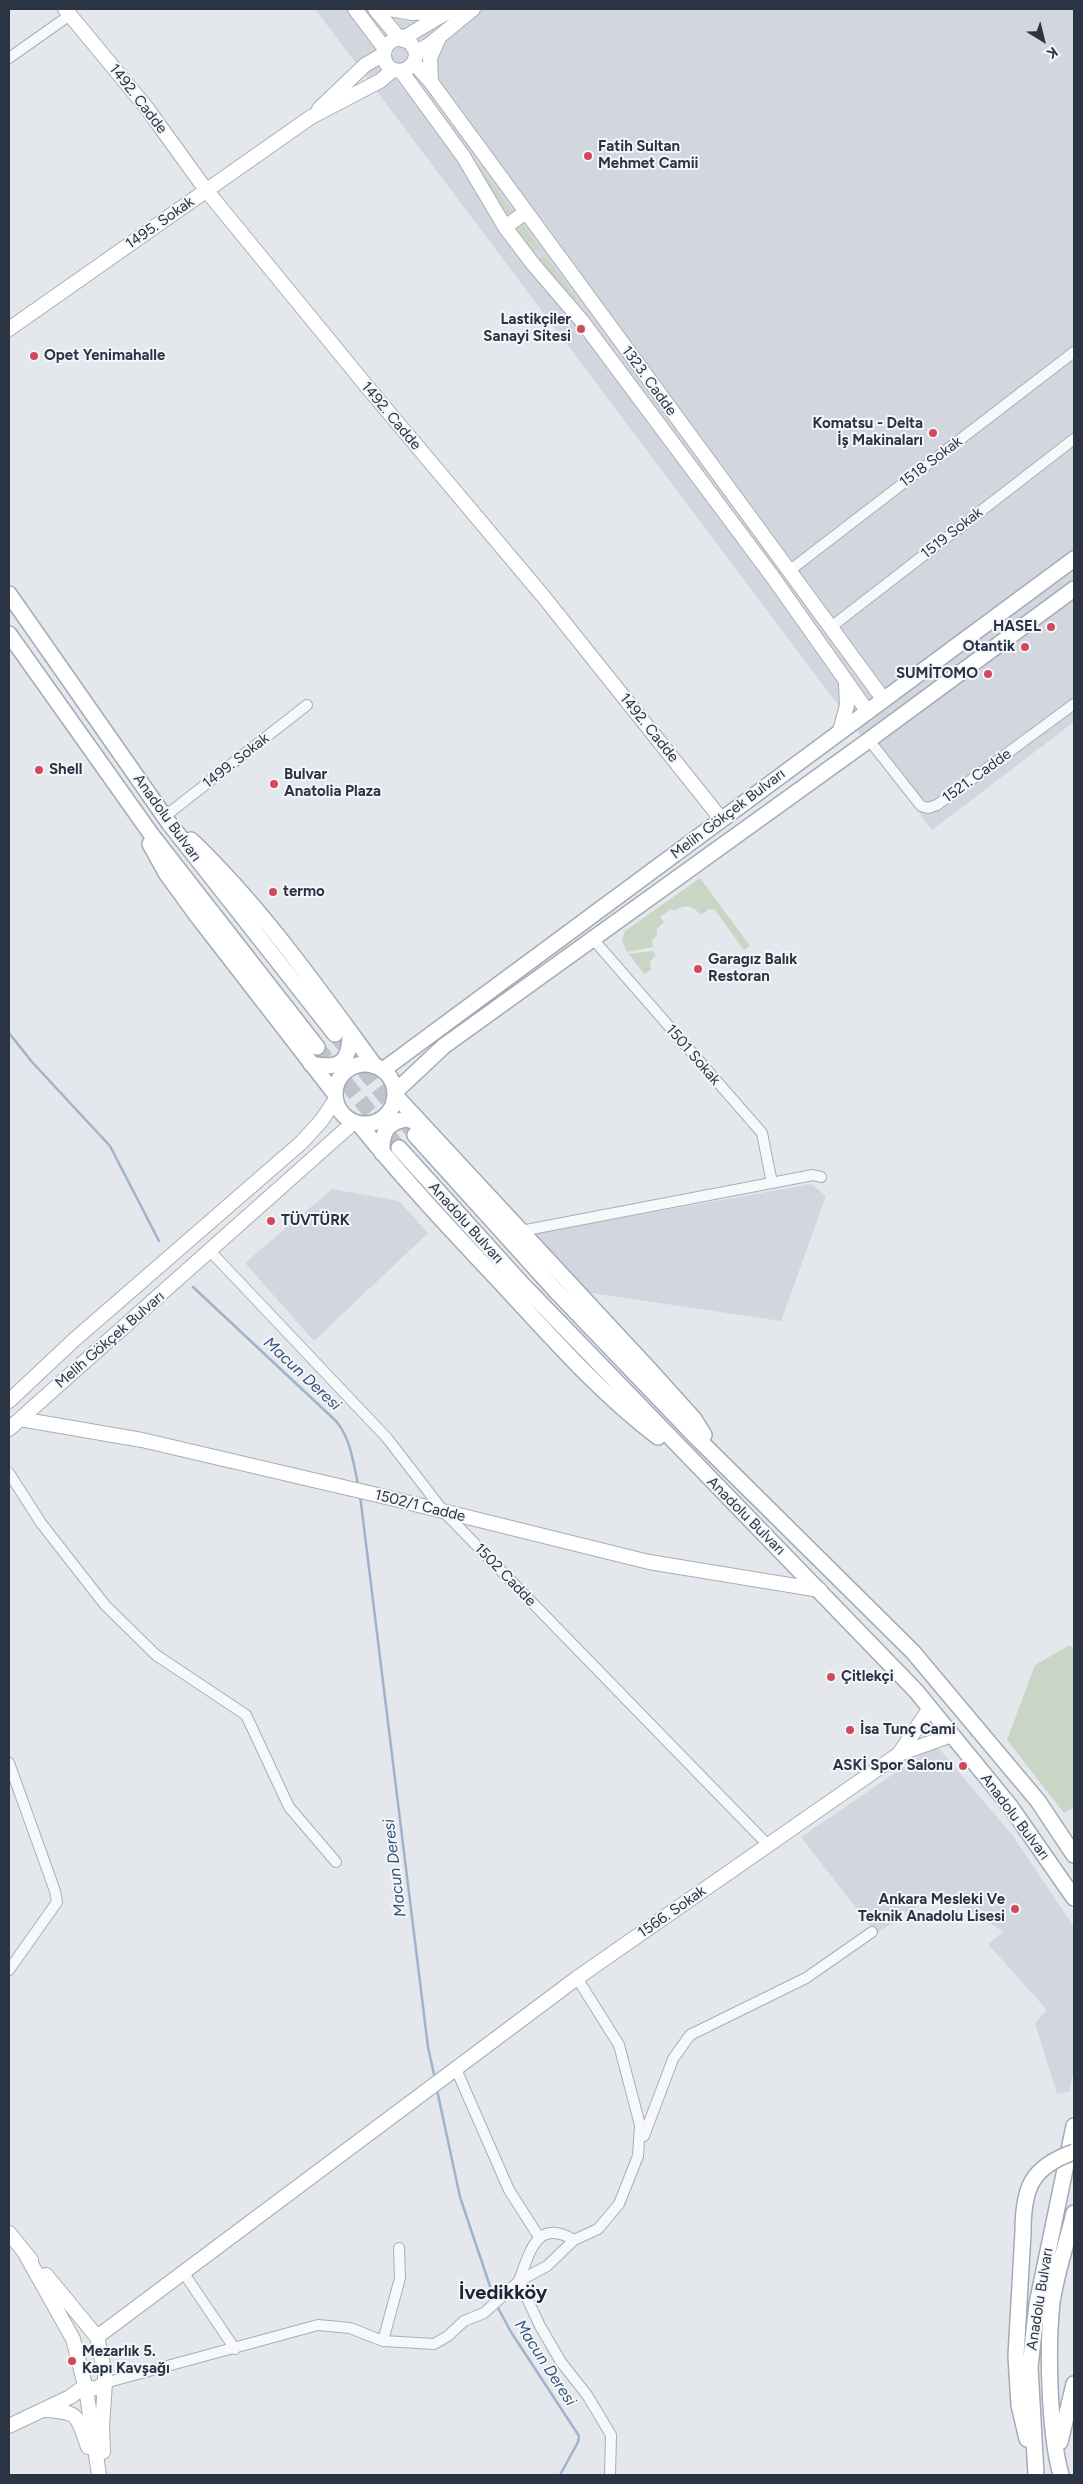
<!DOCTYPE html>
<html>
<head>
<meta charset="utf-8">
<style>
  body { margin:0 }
  #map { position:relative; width:1083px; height:2484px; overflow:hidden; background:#e4e7ec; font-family:Figtree,sans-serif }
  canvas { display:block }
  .frame { position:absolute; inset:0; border:10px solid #2b3445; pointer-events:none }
  .north { position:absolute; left:1018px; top:15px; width:50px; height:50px; -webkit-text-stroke:4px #f4f6f9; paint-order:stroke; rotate:144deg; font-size:14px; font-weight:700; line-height:20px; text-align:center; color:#2b3445 }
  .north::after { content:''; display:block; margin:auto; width:18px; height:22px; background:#2b3445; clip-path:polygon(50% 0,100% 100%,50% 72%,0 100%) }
</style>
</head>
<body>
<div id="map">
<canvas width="1083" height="2484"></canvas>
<div class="frame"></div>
<div class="north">K</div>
</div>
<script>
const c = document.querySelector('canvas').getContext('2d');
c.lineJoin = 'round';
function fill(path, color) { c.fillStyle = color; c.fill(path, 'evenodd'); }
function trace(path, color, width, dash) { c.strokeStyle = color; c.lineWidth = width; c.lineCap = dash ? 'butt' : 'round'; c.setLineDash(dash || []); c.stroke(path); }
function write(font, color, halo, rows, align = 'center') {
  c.font = font + ' Figtree,sans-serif'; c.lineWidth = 4; c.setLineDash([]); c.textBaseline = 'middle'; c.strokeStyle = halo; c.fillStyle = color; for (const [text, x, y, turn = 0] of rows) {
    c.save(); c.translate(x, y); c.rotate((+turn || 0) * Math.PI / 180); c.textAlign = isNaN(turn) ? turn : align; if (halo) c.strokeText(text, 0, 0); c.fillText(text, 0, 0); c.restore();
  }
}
fill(new Path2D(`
  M315,9H1074V722L932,830Z
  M811,1184L826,1196L781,1321L585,1292L531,1234Z
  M332,1189L399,1201L428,1233L314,1341L245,1263Z
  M936,1745L1013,1836L1074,1927V2069L1069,2092L1057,2094L1035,2023L1047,2010L988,1944L1004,1932L939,1891L876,1934L801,1837Z`), '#d2d6de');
fill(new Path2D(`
  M472,158L514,213L507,218Z
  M520,221L540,249L529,251L511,229Z
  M540,257H546L576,298L573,300L538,262L537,259Z
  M700,878L750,946L744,950L715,910L709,909L701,915C692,905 685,904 674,911L671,909L660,917L664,922L657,929V935L652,940L653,947L627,952L622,941L625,931Z
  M653,951L656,956L650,961L651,970L644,974L629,954Z
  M1068,1646L1074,1647V1807L1064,1813L1007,1740L1035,1665Z`), '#c9d6c5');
trace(new Path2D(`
  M9,1033L32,1062L110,1146L159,1241
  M193,1287L336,1421C351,1439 353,1462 358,1484
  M360,1495L428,2047L435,2079
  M437,2090L460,2197L495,2301
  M497,2306L511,2332L579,2436L578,2442L560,2475`), '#9fb4cc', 2.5);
trace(new Path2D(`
  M335,1034L415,1135
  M317,1047L399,1148`), '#bfc3cb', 15, [15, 8]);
const street = new Path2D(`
  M9,58L70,15
  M789,571L1074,352
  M831,627L1074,439
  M869,740L921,806L928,808L937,805L1074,704
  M164,817L307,705
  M592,938L762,1133L772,1183
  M521,1231L813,1175L821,1177
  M211,1252L387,1438L444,1512L768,1845
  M9,1473L41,1523L105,1605L156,1655L246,1715L289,1807L336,1862
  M9,1763L55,1891L57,1902L9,1970
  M577,1978L619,2045L640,2125L638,2156L619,2204L598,2229L574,2240C537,2218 530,2251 519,2281L540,2326L561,2362L587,2395L611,2435L610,2475
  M456,2069L509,2190L539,2237
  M644,2136L673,2059L690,2035L806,1978L872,1932
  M183,2272L235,2349
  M383,2341L400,2278L399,2248
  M105,2381H112L318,2325L350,2328L383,2341L434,2344L448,2336L464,2321L484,2313L519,2281L547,2266L574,2240`);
const secondary = new Path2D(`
  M65,9L146,107L206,190L369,389L543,596L722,820
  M355,9L385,49
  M375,9L400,39
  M390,9L412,13L444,12
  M400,39L410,42L416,52C416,77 383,76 384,54C384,51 386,46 388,44C393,38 403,38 409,35C424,26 438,17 453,9
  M416,52L429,45L473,9
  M414,63L431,82L884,700
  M401,71L463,156L505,227L533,264L581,320L772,576L868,712
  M431,82L430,58L439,38
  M319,109L365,65L384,54
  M505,227L526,212
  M9,329L311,117L380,81L393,70
  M840,731L847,705L846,682
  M9,1401L74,1340L302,1142L321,1121L336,1099
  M20,1419L142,1440L386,1497L649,1562L820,1590
  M9,1429L354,1122
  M899,1754L930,1708
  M9,2233L31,2260
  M26,2255L73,2339L86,2389L99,2475
  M46,2275L97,2337L105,2375V2383L97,2388L86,2389
  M97,2337L577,1978L899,1754L952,1735
  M46,2410C80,2412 77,2416 88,2447
  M9,2426L70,2397L85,2386
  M103,2452L102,2426L105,2383`);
const primary = new Path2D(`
  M9,594L169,823L335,1034
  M9,634L151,834L317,1047
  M191,840C261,907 318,988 375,1066
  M150,844L166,873L198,917L335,1094
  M311,1064C340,1070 350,1062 350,1033
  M335 1094a30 30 0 1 1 60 0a30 30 0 1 1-60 0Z
  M383,1070L1074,559
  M395,1092L444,1046L869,740L1074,589
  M395,1095L650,1370L694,1419L704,1435
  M359,1124C404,1180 454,1233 503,1285C552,1338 601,1394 658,1437
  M415,1135L555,1290L697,1438L913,1652L1038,1801L1074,1855
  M399,1148L522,1284L916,1691L1010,1806L1074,1898
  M382,1153C381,1133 387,1121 408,1119L421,1125
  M1023,2232L1016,2356L1019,2405L1027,2439
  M1060,2442L1074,2384
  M1036,2475L1030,2367L1037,2304L1074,2126
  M1061,2475C1049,2432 1047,2348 1052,2303C1056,2273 1067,2243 1074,2213`);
trace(street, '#a9aeb7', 12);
trace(secondary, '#a9aeb7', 16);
trace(primary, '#a3abb8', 18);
trace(street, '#f7f8fa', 10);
trace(secondary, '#fff', 14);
trace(primary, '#fff', 15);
const primaryBridge = new Path2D(`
  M1023,2232C1023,2188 1031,2167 1074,2152`);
trace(primaryBridge, '#a3abb8', 18, []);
trace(primaryBridge, '#fff', 15);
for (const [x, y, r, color] of [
  [588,156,5,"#d1495b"],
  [581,329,5,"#d1495b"],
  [34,356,5,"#d1495b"],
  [933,433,5,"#d1495b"],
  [1051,627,5,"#d1495b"],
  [1025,647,5,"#d1495b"],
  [988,674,5,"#d1495b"],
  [39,770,5,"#d1495b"],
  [274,784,5,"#d1495b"],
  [273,892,5,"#d1495b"],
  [698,969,5,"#d1495b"],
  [271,1221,5,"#d1495b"],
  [831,1677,5,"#d1495b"],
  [850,1730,5,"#d1495b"],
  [963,1766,5,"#d1495b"],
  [1015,1909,5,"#d1495b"],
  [72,2361,5,"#d1495b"]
]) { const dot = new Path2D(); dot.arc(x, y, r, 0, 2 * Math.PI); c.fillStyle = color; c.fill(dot); trace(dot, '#f4f6f9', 2); }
write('15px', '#2b3445', '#f4f6f9', [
  ["1492. Cadde",138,99,52],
  ["1495. Sokak",160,223,-35],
  ["1323. Cadde",649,381,54],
  ["1492. Cadde",391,416,50],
  ["1518 Sokak",931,462,-37],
  ["1519 Sokak",952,533,-38],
  ["1492. Cadde",649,728,51],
  ["1499. Sokak",236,761,-38],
  ["1521. Cadde",977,776,-36],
  ["Melih Gökçek Bulvarı",728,814,-37],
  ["Anadolu Bulvarı",167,818,54],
  ["1501 Sokak",693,1055,49],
  ["Anadolu Bulvarı",466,1223,48],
  ["Melih Gökçek Bulvarı",110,1340,-41],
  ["1502/1 Cadde",420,1506,14],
  ["Anadolu Bulvarı",746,1516,45],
  ["1502 Cadde",505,1575,46],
  ["Anadolu Bulvarı",1015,1817,53],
  ["1566. Sokak",672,1912,-35],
  ["Anadolu Bulvarı",1040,2299,-81]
]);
write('bold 15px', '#2b3445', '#f4f6f9', [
  ["Fatih Sultan",598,147],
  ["Mehmet Camii",598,164],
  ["Lastikçiler",571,320,"right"],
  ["Sanayi Sitesi",571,337,"right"],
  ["Opet Yenimahalle",44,356],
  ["Komatsu - Delta",923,424,"right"],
  ["İş Makinaları",923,441,"right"],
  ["HASEL",1041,627,"right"],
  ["Otantik",1015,647,"right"],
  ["SUMİTOMO",978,674,"right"],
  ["Shell",49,770],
  ["Bulvar",284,775],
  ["Anatolia Plaza",284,792],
  ["termo",283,892],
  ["Garagız Balık",708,960],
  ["Restoran",708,977],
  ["TÜVTÜRK",281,1221],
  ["Çitlekçi",841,1677],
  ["İsa Tunç Cami",860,1730],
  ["ASKİ Spor Salonu",953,1766,"right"],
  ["Ankara Mesleki Ve",1005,1900,"right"],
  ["Teknik Anadolu Lisesi",1005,1917,"right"],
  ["Mezarlık 5.",82,2352],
  ["Kapı Kavşağı",82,2369]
], 'left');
write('italic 16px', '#34527a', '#f4f6f9', [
  ["Macun Deresi",302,1374,43],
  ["Macun Deresi",395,1868,-97],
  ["Macun Deresi",545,2363,57]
]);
write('bold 20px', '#1d2536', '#f4f6f9', [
  ["İvedikköy",503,2293]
]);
</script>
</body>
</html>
